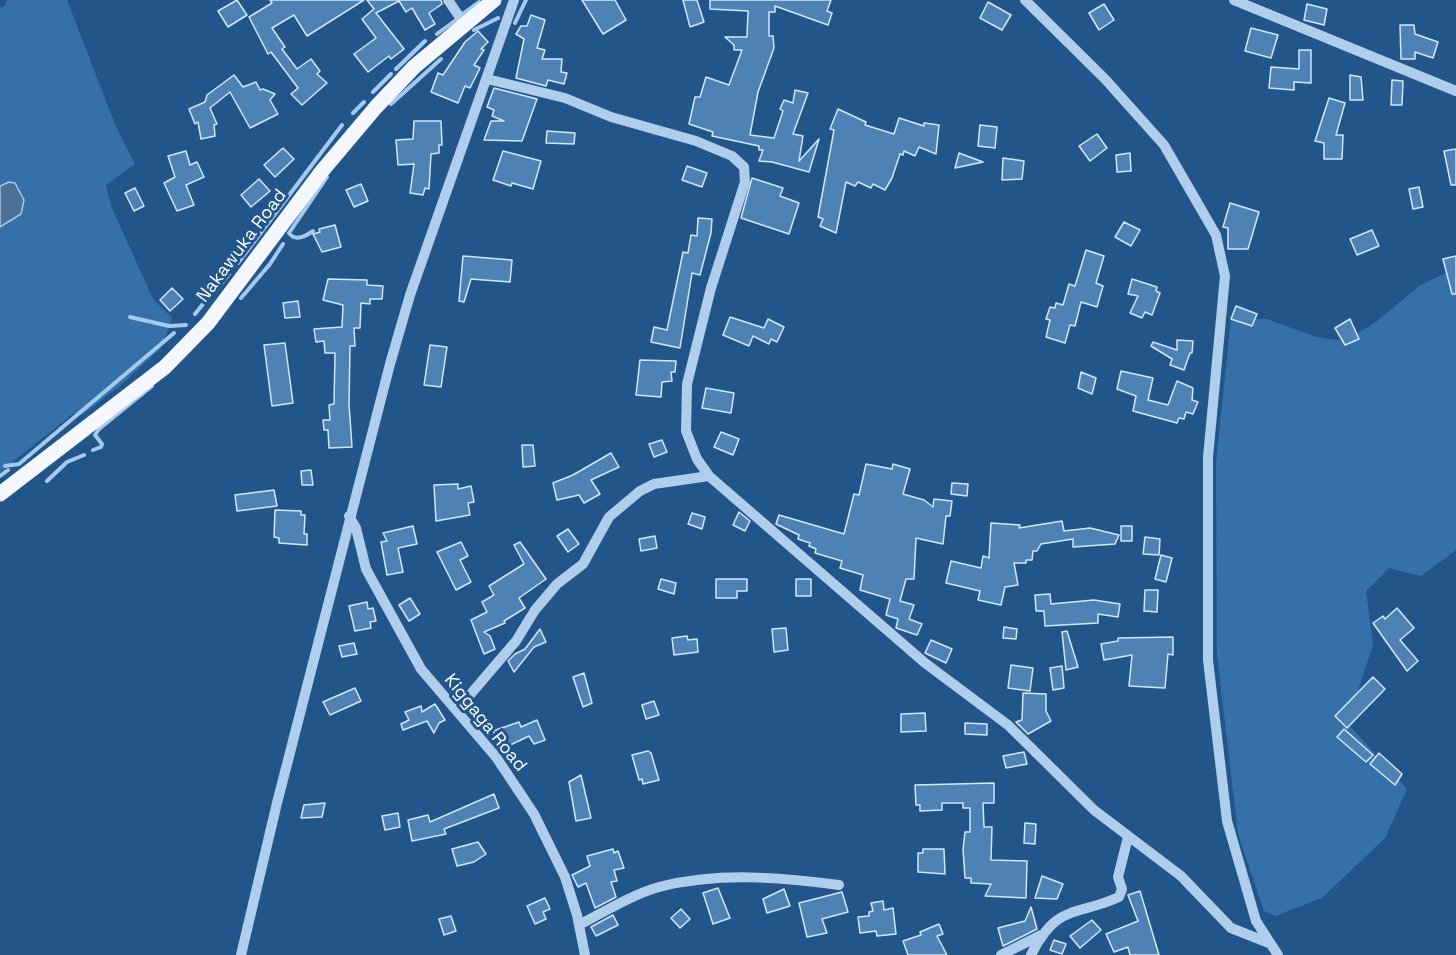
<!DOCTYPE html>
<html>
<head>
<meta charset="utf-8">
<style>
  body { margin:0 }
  canvas { display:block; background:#22568b }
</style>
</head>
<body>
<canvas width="1456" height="955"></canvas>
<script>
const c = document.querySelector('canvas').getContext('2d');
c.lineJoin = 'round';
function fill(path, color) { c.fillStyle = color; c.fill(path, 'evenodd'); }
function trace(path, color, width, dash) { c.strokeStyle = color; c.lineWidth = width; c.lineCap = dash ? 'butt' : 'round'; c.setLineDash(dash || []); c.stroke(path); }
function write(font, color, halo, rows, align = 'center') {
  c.font = font + ' "Space Grotesk",sans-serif'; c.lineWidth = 6; c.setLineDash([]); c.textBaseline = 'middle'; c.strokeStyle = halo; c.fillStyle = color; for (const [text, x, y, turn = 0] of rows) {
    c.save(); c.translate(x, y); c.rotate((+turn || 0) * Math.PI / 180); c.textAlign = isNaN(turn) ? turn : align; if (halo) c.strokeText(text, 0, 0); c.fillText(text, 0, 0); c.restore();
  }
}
fill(new Path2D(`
  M7,0H67L116,127L135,164L106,185L111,206L153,299L172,318L161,348L121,385L82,415L74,413L0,472V227L6,225L9,182L0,186V7L5,6Z
  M1456,268V550L1421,576L1389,568L1366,591L1373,645L1347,723L1407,789L1385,838L1322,898L1275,916L1264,911L1238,834L1217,655L1216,463L1231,319H1267L1316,337L1345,341L1376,322L1419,286Z`), '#3670a8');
const water = new Path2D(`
  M9,182L15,183L24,200L21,214L0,227V186Z`);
fill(water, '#4c7096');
trace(water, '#a3c9ec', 1.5);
trace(new Path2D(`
  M464,13L479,2
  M515,23L526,0
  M474,30L498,18
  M437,34L456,20
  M396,69L425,41
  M373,92L391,74
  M391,104L441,59
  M353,113L364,102
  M313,231C306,236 295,242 289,233L327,177
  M238,263L342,125
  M216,290L229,274
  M241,298L270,264L283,244
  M195,314L207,299
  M130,317L169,326L186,325
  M93,450L101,447L102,444L95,435L99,429L152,386
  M5,466L19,464L174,333
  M0,476L8,470
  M47,481L67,462L84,455`), '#a3c9ec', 4);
const building = new Path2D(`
  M237,0L247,15L228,27L218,11Z
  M270,0H364L307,36L294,15L272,28L285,47L282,49L297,69L311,59L320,71L317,74L327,83L302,105L291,94L298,88L271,52L268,54L249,17L272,3Z
  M367,0H441L442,4L429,13L435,24L425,30L412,8L406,12L399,1L376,13L404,49L391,59L389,56L368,72L354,54L376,38L362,19L374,9Z
  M582,0H615L626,20L603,34Z
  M683,0H697L704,22L690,27Z
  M710,0H831L827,11L832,13L828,25L775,6V12H769V36H773L774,48L758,92L750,135L774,138L783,111L780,109L784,100L793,103L795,90L808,93L793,134L803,136L799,161L819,139L809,172L772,162L759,161L763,150H759V146L712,136L713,132L689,124L695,97H700L706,77L729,85L742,50H734V45L725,37H747L748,11L710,9Z
  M988,2L1011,15L1002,30L980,18Z
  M1104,4L1114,20L1099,30L1089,13Z
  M1307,4L1327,9L1324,25L1304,20Z
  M531,15L545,20L537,48L545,50L542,59H562L561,72L567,73L564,84L548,80L546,86L516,78L524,39L516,34L521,26H527Z
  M1400,25H1414L1415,34L1438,42L1433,58L1415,52V59H1401Z
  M1251,28L1278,35L1271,58L1245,51Z
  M478,31L488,42L481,49L484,50L474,65L480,68L470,88L465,86L458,103L431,92L438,73L443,75L465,42Z
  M1299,50H1311V83L1294,82V90L1269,88L1271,67L1299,69Z
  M234,75L243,87L256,82L260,90L263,89L275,94L270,100L278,114L250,128L230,92L210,108L217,124L214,125L215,136L201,139L198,122L195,124L189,109L205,102L207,95Z
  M1350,75L1361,77L1363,100H1350Z
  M1392,80L1403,81L1402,105H1391Z
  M494,88L537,99L522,141L484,140L491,121H504L492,116L494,110L487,107Z
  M1329,98L1345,103L1336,135H1343L1342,159H1324V143L1315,141Z
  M838,109L866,122L865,125L894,134L899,118L924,126V123L939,125L936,154L919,147L915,156L904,151L903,155L900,154L892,178L885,190L873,184L871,188L858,182L855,186L846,182L836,233L820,226L823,219L818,217L834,130L830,129Z
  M414,121H441L442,145H439V153L431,154L429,189L425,188L423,195L410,193L414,164L398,165L396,140L413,139Z
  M980,125L997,127L995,148L978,146Z
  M547,131L575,133L574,144L546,143Z
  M1097,134L1107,148L1090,161L1079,146Z
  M283,148L294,159L275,177L264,165Z
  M1456,149V185H1451L1444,151Z
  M186,151L190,165L197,162L204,177L186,185L194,205L177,211L164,183L175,177L168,156Z
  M503,151L541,161L533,189L512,183L511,186L493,180Z
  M959,153L983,162L955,168Z
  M1130,153L1131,171L1117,172L1116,155Z
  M1003,158L1024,161L1022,179L1002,180Z
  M687,166L707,173L702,187L682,180Z
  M752,178L783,188L780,196L799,203L789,234L741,218Z
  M259,179L270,191L251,207L241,195Z
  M361,184L368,201L354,207L346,190Z
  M1419,187L1423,207L1413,209L1409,189Z
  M135,188L144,206L134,211L125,193Z
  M1230,203L1259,212L1248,249H1228V228L1223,227Z
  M698,218L712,219L711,233L700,275L692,273L680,348L651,342L654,327L667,330L683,252L688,253L691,235L697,236Z
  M1124,222L1140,230L1131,246L1115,237Z
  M335,225L341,247L322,252L313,234L320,232L319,229Z
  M1372,230L1379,246L1357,255L1350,239Z
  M1086,250L1104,256L1096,283L1103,286L1097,307L1081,302L1075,326L1070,325L1065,343L1046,337L1050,320L1046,319L1050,307L1055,308L1056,303L1063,305L1069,284L1075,286Z
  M463,256L512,260L510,282L471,279L464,302L459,301Z
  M1456,256V294H1452L1443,259Z
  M328,279L367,280V285L383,286L382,299H370V304L361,303L360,328H354L355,346H350L349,404L352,447L329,448L328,430H324L323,420H330L329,405L334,404L335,353H325L324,341L316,342L314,329L342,327L343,305L323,300Z
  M1132,279L1157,287L1156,291L1160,293L1152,315L1145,312L1142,318L1130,313L1138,296L1128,294Z
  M172,288L183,299L170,311L160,300Z
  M298,301L300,317L285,318L283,303Z
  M1236,306L1257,314L1252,326L1231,319Z
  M730,317L764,328L768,319L784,327L777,342L771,339L769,344L753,336L749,346L723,335Z
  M1350,319L1359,339L1345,345L1335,328Z
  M1177,340L1193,341L1192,353H1190L1184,370L1170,365L1172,359L1151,346L1153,342L1177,350Z
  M285,343L293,403L272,406L264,345Z
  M430,345L447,347L441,387L424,385Z
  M640,360L676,361L675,372H671L672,381L662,382L661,397L636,395Z
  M1121,371L1153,378L1148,400L1168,405L1177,381L1193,388L1192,400L1198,402L1193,414L1186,412L1184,419L1179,418L1177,423L1133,411L1136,396L1117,389Z
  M1081,372L1096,378L1092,394L1078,388Z
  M706,388L734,393L731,413L702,408Z
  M721,432L739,439L733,455L714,447Z
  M662,440L667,452L654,457L649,444Z
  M522,445H533L535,466L523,467Z
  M611,453L619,467L591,480L600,494L584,503L579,495L557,500L553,483L573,475Z
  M866,464L892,469L893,464L910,469L903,494L924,500L933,507L934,499L952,501L950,516H946L943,544L916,538L914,579H906L900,601L914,605L909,619L922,624L917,635L896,628L898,619L886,615L890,599L860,590L863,575L840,568L842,561L815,553L816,549L809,546L810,543L798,539L799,535L776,524L779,515L844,534L854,494L859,495Z
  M311,470L313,485H302L301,471Z
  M952,483L968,484L967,496L951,494Z
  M458,484V489L471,486L474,502L468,503L470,515L436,521L434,485Z
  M274,490L277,506L237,511L235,495Z
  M275,510L301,511V515H305L304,534H307V545L279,543V538L274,537Z
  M739,512L750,521L745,531L733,525Z
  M692,513L705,517L702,529L688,524Z
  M1062,521L1064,531L1090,528L1119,535L1115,544L1073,547V539L1041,544L1037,551H1033L1032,560H1026V563H1014L1018,585L1005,587L1001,605L978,600L980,591L946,583L951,561L981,568L983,556L989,558L991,523L1020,525L1019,528Z
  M413,526L417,544L398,548L403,572L387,575L381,542L387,541L383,533Z
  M1121,526H1132V541H1121Z
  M568,529L579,544L568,552L557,536Z
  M655,536L657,548L641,551L639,539Z
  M1145,537L1160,539L1159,555L1143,554Z
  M461,542L468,556L460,560L471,582L456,590L437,552Z
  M520,542L546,579L519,598L525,608L504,621L505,623L484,632L490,636L495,649L484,654L471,620L487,612L482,602L494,595L489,586L524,564L514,545Z
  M1161,555L1172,558L1166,582L1155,579Z
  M661,579L676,583L674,594L658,589Z
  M716,579H747V591H737V598H716Z
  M796,579H811V596H796Z
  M1145,590H1158L1157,612L1144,611Z
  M1050,594L1051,604L1094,600L1120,604L1118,617L1098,614V623L1045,626L1044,611H1036L1035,595Z
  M410,598L420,614L409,621L399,605Z
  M367,602L368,609L373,608L376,621L370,622L371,628L355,631L349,606Z
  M1397,608L1414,628L1400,640L1418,661L1407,671L1373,623L1383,616L1385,619Z
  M1004,627L1017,629L1016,639L1003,638Z
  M786,628L788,650L774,652L772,629Z
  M540,629L546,642L534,647L514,672L508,661L515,654L525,649Z
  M1067,631L1078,667L1066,670L1062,632Z
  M687,636L688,640L697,639L698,652L674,655L672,638Z
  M1173,637V655L1168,654L1165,688L1129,686L1132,655L1104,660L1101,644L1118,641V638Z
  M931,640L952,649L946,663L925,653Z
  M354,643L357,654L342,657L339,646Z
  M1011,665L1033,668L1030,691L1008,688Z
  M1062,666L1064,688L1053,690L1050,668Z
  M584,673L592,703L583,707L573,677Z
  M1373,677L1385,689L1347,728L1335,716Z
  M355,688L361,701L330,715L323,702Z
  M1023,693L1046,694V711L1051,721L1028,734L1016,722L1022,720Z
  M654,701L659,715L646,719L642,705Z
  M435,704L445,720L439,723L434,733L427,721L403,730L401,724L409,720L405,712L421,706L422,712Z
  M925,713L926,731L901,732V714Z
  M537,720L545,740L534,744L529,736L502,749L493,731L519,722L521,727Z
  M965,723L987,724V735L965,734Z
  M1344,729L1373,755L1366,762L1337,737Z
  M648,751L651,753L659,780L643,784L642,779L639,780L632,755Z
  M1024,752L1027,764L1006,768L1003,756Z
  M1379,753L1402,774L1395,785L1370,764Z
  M581,775L591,818L576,821L569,782Z
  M994,783V803H983L984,827H992L991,860L1027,861L1026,898L985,896L991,884L971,883V878H965L963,849L965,832H970V808H963V803H942V810L920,811V805H916L915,785Z
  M494,794L499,808L444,829L446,834L412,841L408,820L428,815L430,822Z
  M325,803L322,817L301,818L304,805Z
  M398,813L400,827L385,830L382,816Z
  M1025,823L1036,824L1035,844L1024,843Z
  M478,842L486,854L474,862L457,866L452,849Z
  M613,849L614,853L618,851L624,868L614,870L617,881L611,882L616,897L595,908L586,883L578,887L572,875L590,866L587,856Z
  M923,849H944L945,874L918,872V853H923Z
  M1042,876L1063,884L1057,899L1035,898Z
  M718,888L730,918L713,924L703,893Z
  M784,889L790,906L767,913L763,899Z
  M1140,891L1159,955H1130L1128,947L1114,952L1106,934L1138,921L1128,895Z
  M842,892L848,912L822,919L827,933L807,937L799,903Z
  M545,898L550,909L543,912L546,919L535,924L527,906Z
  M883,901L884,910L893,908L896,934L877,936L876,931L860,933L858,917L869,916V912L873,911L871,903Z
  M1031,907L1037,929L1003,946L998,928L1025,921Z
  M681,909L690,919L680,928L671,918Z
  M613,915L618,925L596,936L591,927Z
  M451,916L456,931L444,935L439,919Z
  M1092,920L1101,930L1080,948L1070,936Z
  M939,924L943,934L937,936L947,955H908L903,941L921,935L920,932Z
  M1054,940L1066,944L1062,954L1050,950Z`);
fill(building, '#4f82b4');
trace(building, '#d4e6f8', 1.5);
trace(new Path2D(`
  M448,0L465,25
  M1025,0L1105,79L1164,145L1216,235L1225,276L1208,457V660L1227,821L1256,921L1278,955
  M1234,0L1456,91
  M487,79L565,98L611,117L696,141L732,156L744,167L745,182L711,288L687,384L686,431L697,459L709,476L925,663L1008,725L1094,810L1181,876L1231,928L1269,943
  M349,516L356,528L366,569L421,669L496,757L534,814L565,877L577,915L585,955
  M457,710L516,641L535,610L557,584L583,564L609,517L640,491L654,484L709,476
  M579,925C604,912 631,895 659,887C717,872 780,877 839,885
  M241,955L277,803L390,364L410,295L514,0
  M1001,955L1041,935
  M1031,955C1057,903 1075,917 1119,897L1122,889L1118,877L1128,837`), '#afceeb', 10);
trace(new Path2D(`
  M0,494L165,367L208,323L322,171L376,107L414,67L494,0`), '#f4f8fe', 15);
write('18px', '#fff', '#22568b', [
  ["Nakawuka Road",242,246,-53],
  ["Kiggaga Road",485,723,51]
]);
</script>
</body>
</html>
